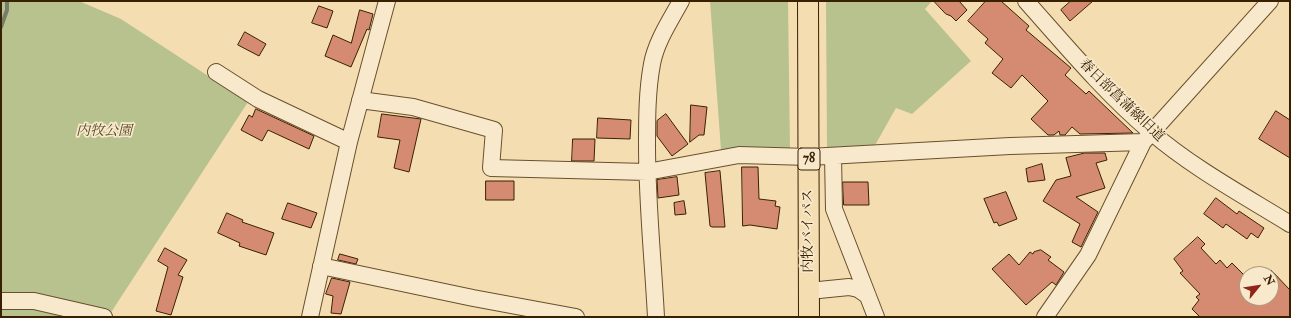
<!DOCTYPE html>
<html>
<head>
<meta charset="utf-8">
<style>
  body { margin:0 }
  #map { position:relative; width:1291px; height:318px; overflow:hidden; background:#f5ddb2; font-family:"IM FELL Double Pica",serif }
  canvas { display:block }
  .frame { position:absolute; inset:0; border:2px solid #392100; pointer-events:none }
  .north { position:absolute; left:1239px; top:266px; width:40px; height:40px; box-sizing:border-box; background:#f8e9cd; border:1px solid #ac997b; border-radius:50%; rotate:60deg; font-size:11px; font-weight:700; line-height:16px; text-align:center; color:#392100 }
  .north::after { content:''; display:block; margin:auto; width:14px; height:18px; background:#8f2418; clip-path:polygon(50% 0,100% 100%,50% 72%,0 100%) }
</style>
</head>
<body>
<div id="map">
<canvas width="1291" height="318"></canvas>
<div class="frame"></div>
<div class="north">N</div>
</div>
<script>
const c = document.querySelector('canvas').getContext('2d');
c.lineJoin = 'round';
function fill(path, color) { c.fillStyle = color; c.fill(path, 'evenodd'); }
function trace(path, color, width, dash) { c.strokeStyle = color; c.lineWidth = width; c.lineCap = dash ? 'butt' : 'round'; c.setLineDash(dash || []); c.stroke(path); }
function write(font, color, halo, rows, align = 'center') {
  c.font = font + ' "IM FELL Double Pica","Noto Serif JP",serif'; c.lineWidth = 3.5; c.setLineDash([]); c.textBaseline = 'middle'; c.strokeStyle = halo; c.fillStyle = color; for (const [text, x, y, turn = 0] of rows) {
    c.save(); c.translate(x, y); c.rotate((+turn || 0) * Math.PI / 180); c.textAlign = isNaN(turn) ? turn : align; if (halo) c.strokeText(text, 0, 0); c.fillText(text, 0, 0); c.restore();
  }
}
fill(new Path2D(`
  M1,1H79L121,19L248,102L108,317H1Z
  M710,1H788L790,150H721Z
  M826,1H932L925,9L971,61L912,114L896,108L874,147L827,149Z`), '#b7c28f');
trace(new Path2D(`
  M1,27L7,10V1`), '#757d6b', 4);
const building = new Path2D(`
  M934,1H959L967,10L956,21L951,16L946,14Z
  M986,1H1001L1029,26L1026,30L1071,68L1065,75L1086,94L1089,91L1133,133L1080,134L1072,127L1065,135H1060L1059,131L1054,135H1048L1031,119L1048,101L1022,75L1011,88L992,73L1003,59L985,43L988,39L968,21Z
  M1071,1H1093L1070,21L1061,10Z
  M319,6L333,11L327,28L312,23Z
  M360,10L373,14L369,30L367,29L351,67L325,56L333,35L351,43Z
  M245,32L266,44L259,56L238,45Z
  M691,105L707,107L704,135H699L690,142Z
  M256,109L314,136L309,149L268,130L262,141L241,130L249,115L252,117Z
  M1276,111L1290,120V158L1259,139Z
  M382,114L421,119L409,172L394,168L400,140L378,137Z
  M666,114L688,144L672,156L657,136V121Z
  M598,118L631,120L630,139L597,138Z
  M573,139H595L594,161H572Z
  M1085,153H1105L1107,160L1096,163L1105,188L1076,197L1098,212L1081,247L1072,242L1080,224L1043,201L1056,180L1071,176L1066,158Z
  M1042,164L1045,180L1028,182L1026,169Z
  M742,167H758L759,199L776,201L775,206L780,207L777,229L750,225L743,226Z
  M720,171L725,227H712L710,226L705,173Z
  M677,177L679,195L658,198L657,180Z
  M486,181H514V200H486Z
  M843,182H868L869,205H844Z
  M1006,192L1017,219L999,226L997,222L994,223L984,199Z
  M1216,198L1237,214L1239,211L1264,228L1258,238L1251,233L1247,239L1226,224L1223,228L1204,214Z
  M684,201L686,214L675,215L674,203Z
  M288,203L317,213L311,228L282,219Z
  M227,213L243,220L242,222L274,233L266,255L239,246L240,243L218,233Z
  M1198,237L1205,244L1201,248L1216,264L1220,260L1227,268L1232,263L1246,277L1240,283L1247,291V298H1271V270L1290,290V317H1200L1192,309L1199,300L1196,297L1200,294L1180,273L1183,271L1174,259Z
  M165,248L187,260L178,275L183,277L171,315L156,311L168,267L158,261Z
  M1041,250L1051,257L1048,260L1064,272L1056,285L1052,282L1026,305L992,269L1009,254L1019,265L1030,252L1033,254L1034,252Z
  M340,254L358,259L356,264L338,260Z
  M332,278L350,282L341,314L331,313L333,296L326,294Z`);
fill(building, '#d58b72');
trace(building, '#392100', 1);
const minor = new Path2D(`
  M1026,1C1066,46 1105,93 1151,132C1193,168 1243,195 1290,224
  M216,72L258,99L349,142
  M360,100L413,107L494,130L491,168L647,172L739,155L809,157L1010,146L1143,142
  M833,156L834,209L876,317
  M321,266L473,298L576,317
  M809,291L849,287L858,289L868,296
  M1,301H34L104,317
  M310,317L349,142L387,1
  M656,317C653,260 647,203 647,146C647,119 647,91 652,64C656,42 670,21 681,1
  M1045,317L1088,255L1143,142L1270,1`);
const major = new Path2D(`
  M808,1L809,317`);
trace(minor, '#68502c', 18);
trace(major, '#392100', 22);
trace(minor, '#f8e9cd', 16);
trace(major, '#f5ddb2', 20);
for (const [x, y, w] of [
  [809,159,22]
]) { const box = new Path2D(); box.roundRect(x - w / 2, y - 11, w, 22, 3); c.fillStyle = '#f8e9cd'; c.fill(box); trace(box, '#392100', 1); }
write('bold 13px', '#392100', null, [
  ["78",809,159]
]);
write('14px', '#392100', '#f8e9cd', [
  ["春日部菖蒲線旧道",1121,101,44],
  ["内牧バイパス",809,231,-90]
]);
write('italic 14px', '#584924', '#f8e9cd', [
  ["内牧公園",104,132]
]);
</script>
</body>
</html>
